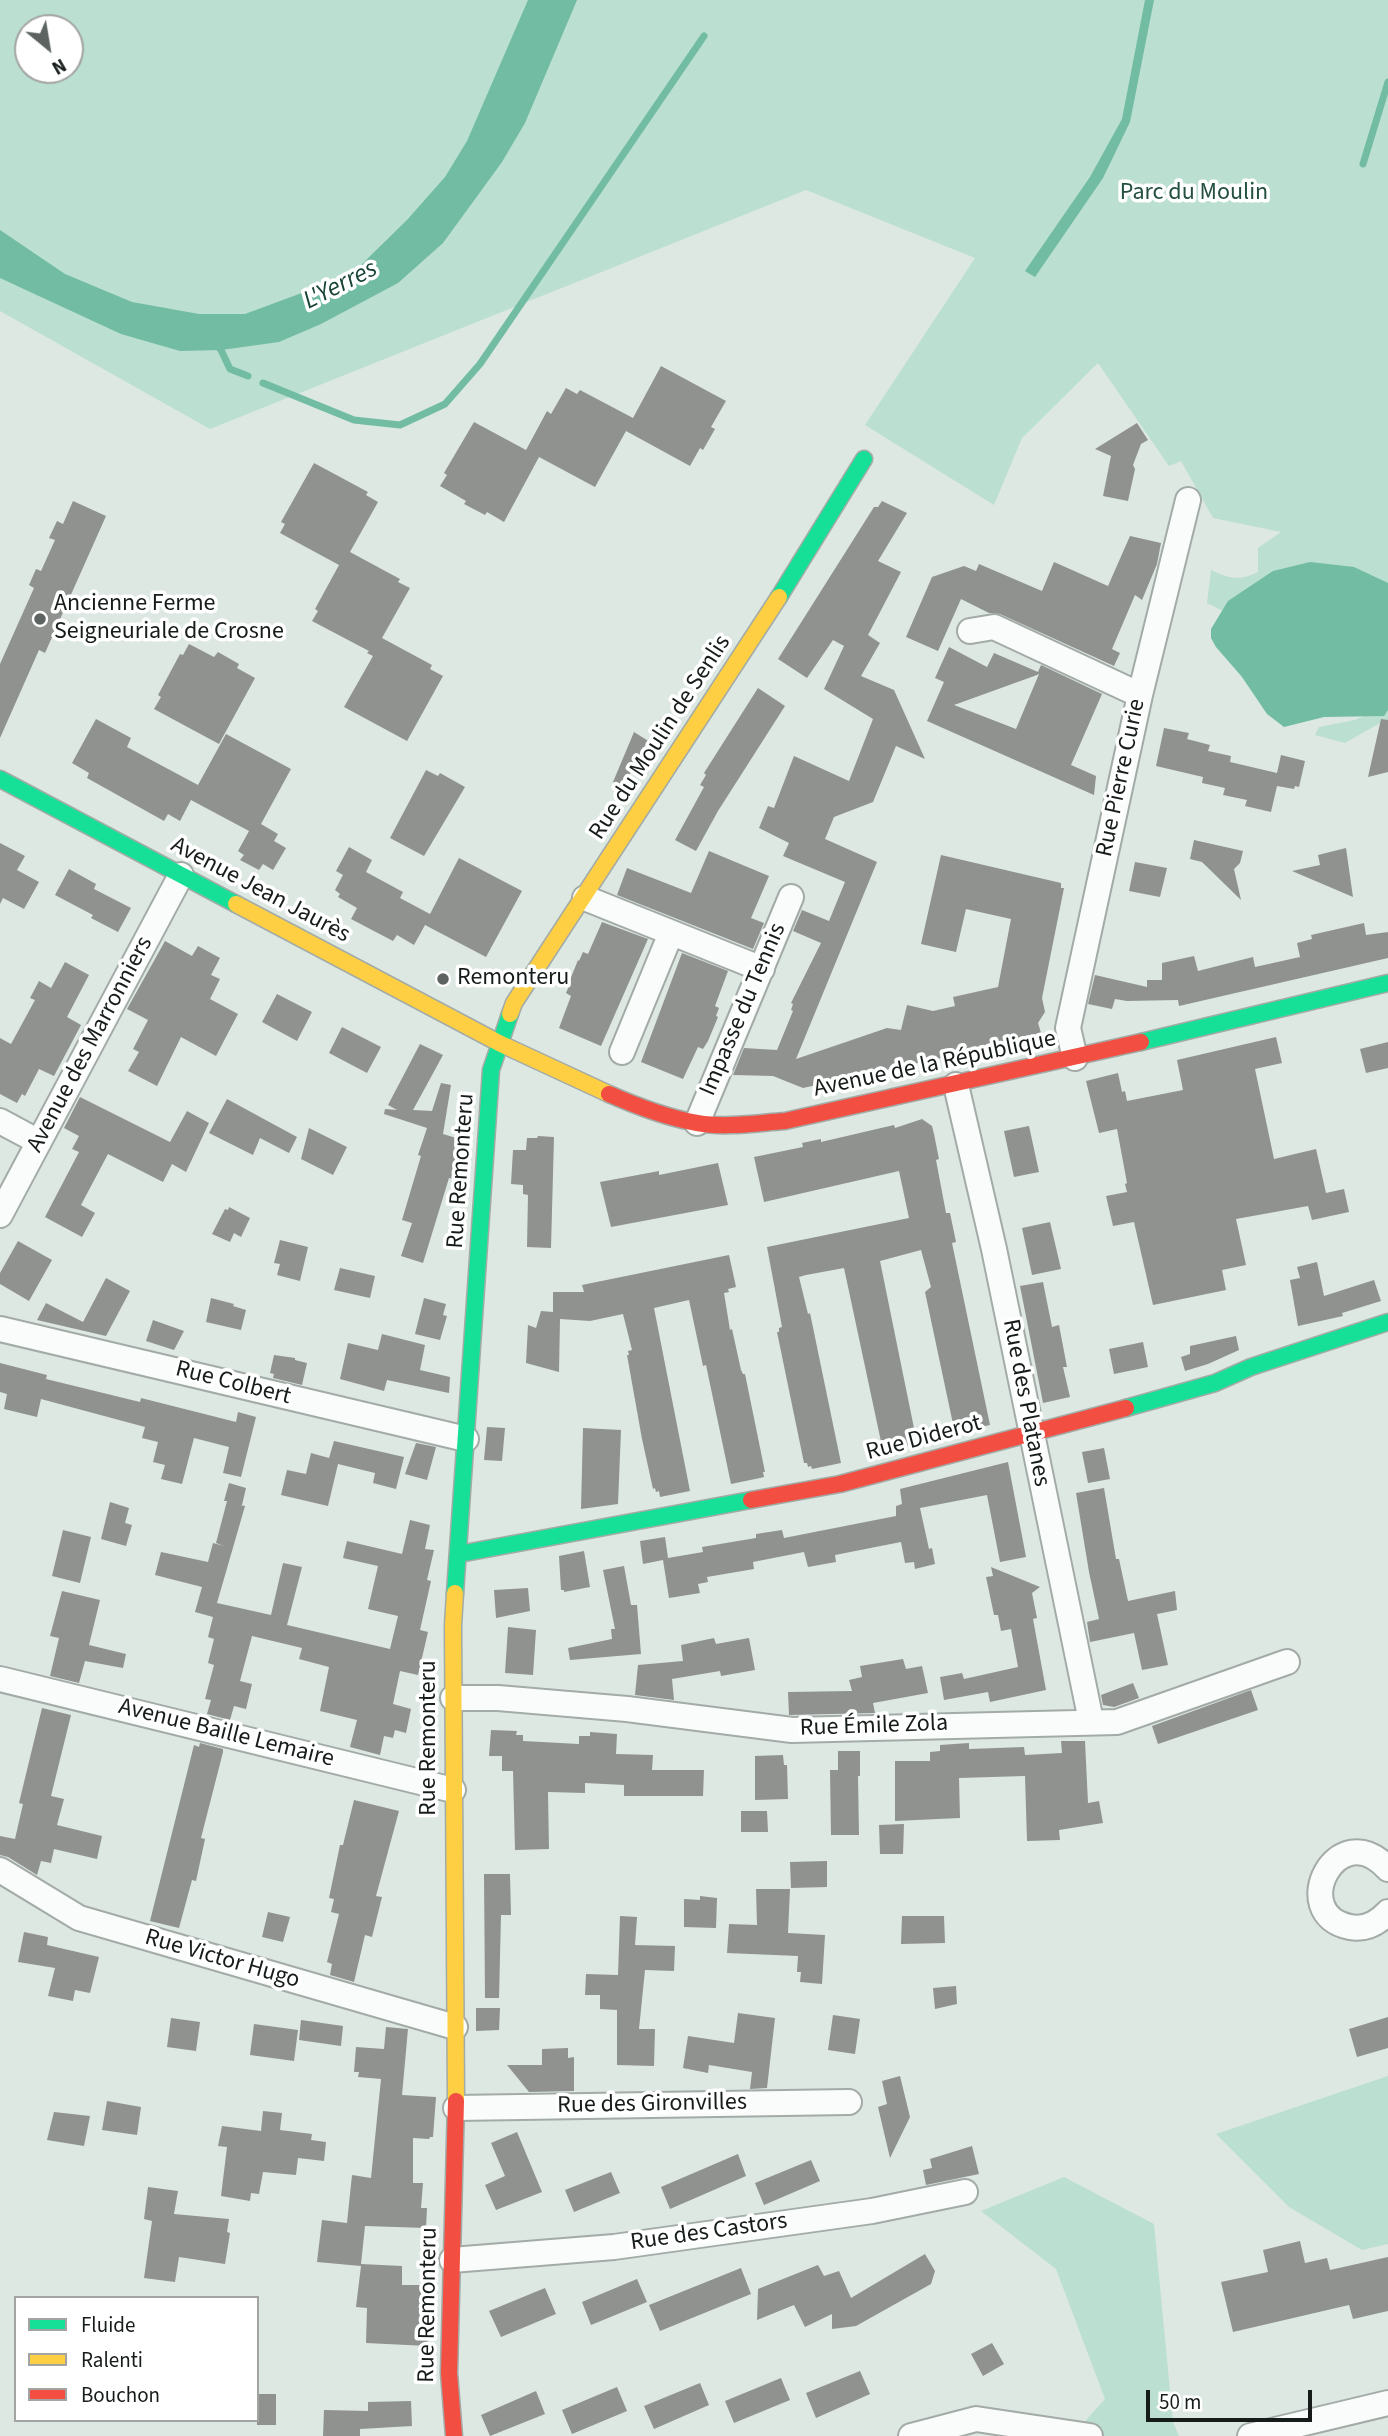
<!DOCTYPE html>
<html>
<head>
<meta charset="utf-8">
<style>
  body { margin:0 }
  #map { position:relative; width:1388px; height:2436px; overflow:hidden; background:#dde8e3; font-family:"Source Sans 3",sans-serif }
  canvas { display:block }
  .legend { position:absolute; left:14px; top:2296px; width:245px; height:126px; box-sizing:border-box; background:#fff; border:2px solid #a2a4a3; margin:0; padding:9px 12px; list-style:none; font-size:21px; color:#161c19 }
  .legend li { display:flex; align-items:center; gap:14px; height:35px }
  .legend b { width:35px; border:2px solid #a2a4a3 }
  .north { position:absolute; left:14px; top:14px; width:70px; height:70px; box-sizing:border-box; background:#fff; border:2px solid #a2a4a3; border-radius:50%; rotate:150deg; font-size:19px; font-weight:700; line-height:28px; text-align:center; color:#161c19 }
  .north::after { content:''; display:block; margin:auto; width:24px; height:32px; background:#5c6360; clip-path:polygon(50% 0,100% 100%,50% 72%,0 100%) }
  .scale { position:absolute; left:1146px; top:2390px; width:166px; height:32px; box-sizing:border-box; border:4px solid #161c19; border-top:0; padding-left:9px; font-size:21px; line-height:24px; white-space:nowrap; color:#161c19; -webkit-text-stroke:5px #fff; paint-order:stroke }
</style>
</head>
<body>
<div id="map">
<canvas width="1388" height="2436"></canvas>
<ul class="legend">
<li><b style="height:9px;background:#16e098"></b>Fluide</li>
<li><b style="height:9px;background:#ffcf43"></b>Ralenti</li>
<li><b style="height:9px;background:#f24e42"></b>Bouchon</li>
</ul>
<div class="north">N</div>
<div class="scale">50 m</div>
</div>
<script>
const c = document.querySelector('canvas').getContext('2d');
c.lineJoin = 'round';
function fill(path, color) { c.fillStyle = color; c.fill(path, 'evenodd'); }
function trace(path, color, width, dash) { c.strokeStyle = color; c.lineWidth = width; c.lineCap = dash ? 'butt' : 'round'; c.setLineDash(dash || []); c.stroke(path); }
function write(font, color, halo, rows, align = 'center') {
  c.font = font + ' "Source Sans 3",sans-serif'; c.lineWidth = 7; c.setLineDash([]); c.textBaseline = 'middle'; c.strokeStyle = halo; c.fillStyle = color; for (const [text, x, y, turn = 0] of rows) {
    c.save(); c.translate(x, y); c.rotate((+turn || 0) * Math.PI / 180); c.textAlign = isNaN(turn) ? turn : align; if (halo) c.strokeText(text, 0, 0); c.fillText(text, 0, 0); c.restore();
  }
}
fill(new Path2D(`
  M0,0H1388V587L1237,618L1207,603L1211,570C1230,579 1240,581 1258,572V548L1281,532L1213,518L1181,461L1169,466L1098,363L1022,438L994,505L865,425L975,258L806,190L210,429L0,311ZM28,28H70V70H28Z
  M1388,641V738L1380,723L1345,743L1315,735L1319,727L1355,720L1382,708Z
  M1388,2076V2244L1362,2250L1289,2207L1216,2134Z
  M1064,2177L1154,2224L1173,2422L1179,2436H1072L1105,2399L1056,2269L981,2211Z`), '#bbdfd0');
fill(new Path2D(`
  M528,0H577L525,123L502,162L443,243L398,283L321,324L279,342L221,350L180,351L121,334L0,278V230L65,274L132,302L199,314H245L326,284L361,265L407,220L445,177L467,141Z
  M1145,0H1154L1130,122L1103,178L1035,277L1025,271L1090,177L1122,119Z
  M1310,562L1354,567L1388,583V710L1384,716L1324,717L1284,727L1267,714L1242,677L1216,647L1211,638V629L1228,601L1273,571Z`), '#71bca2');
trace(new Path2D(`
  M1363,164L1388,82
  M216,344L221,350L230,369L248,376
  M263,383L354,420L400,425L445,404L480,364L704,36`), '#71bca2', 7);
fill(new Path2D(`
  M661,366L726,401L711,427L715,429L703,450L700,448L690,466L626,431L595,487L526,450L547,411L551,414L566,388L577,394L580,390L633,418Z
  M474,422L539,457L504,522L487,512L485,515L464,504L466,501L440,486L447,475L444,473Z
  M1137,423L1148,440L1141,444L1133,465L1135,469L1128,501L1103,496L1111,456L1095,449Z
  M314,463L368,492L366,495L378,502L350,552L400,579L398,582L410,588L382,638L432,665L430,669L443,676L407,741L344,707L373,656L367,653L369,651L312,621L318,611L315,609L339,565L280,533L285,524L281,522Z
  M73,501L106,516L45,653L39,650L0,738V664L34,588L29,585L36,569L41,571L55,540L49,538L57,521L63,524Z
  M882,501L907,513L878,561L901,572L868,635L880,643L861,676L894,690L925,759L896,746L873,802L834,817L825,839L877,862L796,1059L887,1028L901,1030L907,1005L933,1011L955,1006L953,997L998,987L1011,919L966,909L956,952L921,944L941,855L1061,883V888H1064L1042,998L1045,1012L1038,1023L1042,1036L803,1088L773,1076L733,1075L744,1048L777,1050L793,1011L791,1010L793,1004L791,1003L821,943L793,931L802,910L829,921L845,882L783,856L789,843L759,828L768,806L774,808L794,756L849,781L873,719L824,689L844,646L833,640L807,678L778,659L874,507H878Z
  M1130,536L1161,543L1157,564L1142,600L1135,595L1112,649L1120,653L1114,666L1000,614L989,613L961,599L938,651L906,637L932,577L964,566L976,571L979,564L1042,591L1054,562L1108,586Z
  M189,644L214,657L218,652L239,664L237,668L255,678L219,744L154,709L161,697L158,695L180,654L183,655Z
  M949,647L987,667L994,653L1038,672L1041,665L1102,694L1071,765L1096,776L1094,795L927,721L944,682L935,678ZM1039,674L1016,729L954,705L1037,675Z
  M758,688L785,706L718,811L696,851L675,840L704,787L700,785L706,775L704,773Z
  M96,719L131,738L127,747L198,785L226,734L291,769L261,824L278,834L274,841L286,848L273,870L263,864L259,870L240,860L244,855L238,851L249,831L191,800L180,821L168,814L164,821L87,778L89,773L72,763Z
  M1381,719L1388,720V772L1368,777Z
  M1164,728L1189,733L1187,739L1210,745L1208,751L1231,756L1230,762L1277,773L1281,755L1305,761L1299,787L1295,786L1294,789L1277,786L1271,812L1245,806L1247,800L1223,795L1225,788L1202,783L1203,777L1156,766Z
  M634,732L650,742L622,786L613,782Z
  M426,770L438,776L440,773L465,787L424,856L390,838Z
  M1194,840L1243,851L1240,863L1234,869L1241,900L1202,862L1190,859Z
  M0,843L25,856L17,870L39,882L24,909L3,898L0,904Z
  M349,847L372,860L366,872L403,892L400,898L430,914L459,858L522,891L486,957L425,925L414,945L397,935L393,941L351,919L357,908L338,897L340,894L335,890L343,875L336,871Z
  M1346,848L1353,897L1292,871L1320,865L1318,855Z
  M709,851L769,876L751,918L764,923L753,949L617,895L627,868L691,893Z
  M1135,862L1167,868L1160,897L1129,891Z
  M69,869L96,884L94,889L131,908L118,932L91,918L93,915L55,895Z
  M602,922L648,939L601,1046L559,1028L571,996L566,993L569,986L568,985L578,960L579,961L583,952L588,954Z
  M1364,923L1366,935L1388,932V958L1179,1006L1178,1000L1127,1001L1115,999L1112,1009L1088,1004L1095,975L1147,987V980H1162V963L1194,956L1198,971L1253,957L1255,967L1300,957L1297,943L1312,939L1311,935Z
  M165,941L192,956L198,946L220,958L211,975L220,979L210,999L238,1014L216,1056L181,1037L157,1086L128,1071L139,1052L133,1049L148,1020L127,1009Z
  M682,953L728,971L715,1006L719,1008L716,1016L718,1017L708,1041L703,1049L698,1047L683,1079L641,1062Z
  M65,962L89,975L67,1017L81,1025L54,1076L39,1069L25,1096L22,1094L17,1103L0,1094V1038L11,1044L35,1000L30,998L39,981L51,988Z
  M277,994L312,1012L297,1041L262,1022Z
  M342,1027L381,1047L367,1073L329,1053Z
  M1276,1037L1282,1063L1255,1069L1274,1159L1316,1149L1326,1193L1344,1189L1349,1212L1312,1220L1308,1206L1236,1219L1246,1265L1222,1270L1226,1290L1153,1305L1134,1222L1113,1226L1106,1196L1127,1192L1125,1184L1127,1183L1117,1129L1099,1133L1086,1081L1118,1073L1122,1092L1125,1091L1127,1101L1183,1090L1177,1060Z
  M1388,1042V1068L1366,1073L1360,1049Z
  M420,1044L443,1055L413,1110L432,1111L441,1083L451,1085L443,1134L466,1141L463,1181L449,1178L423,1263L401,1256L412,1223L402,1220L421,1156L418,1155L427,1128L384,1114L385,1109L397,1110L388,1105Z
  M80,1097L170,1142L187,1111L209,1123L186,1172L172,1164L163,1182L108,1154L81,1205L95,1213L82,1237L45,1217L79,1152L72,1149L79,1136L64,1128Z
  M227,1099L297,1137L289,1153L260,1138L253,1155L209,1133Z
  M922,1119L932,1126L934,1134L939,1159L936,1160L946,1213H950L956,1242L952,1243L990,1425L958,1432L956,1423L953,1424L925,1292L931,1287L921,1250L880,1261L915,1433L913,1434L914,1437L910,1438L911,1444L883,1451L844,1268L806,1275L799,1277L808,1314L810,1313L841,1463L812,1469L811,1466L808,1467L807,1463H804L777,1332H779V1328L782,1327L767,1247L909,1218L899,1171L764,1202L754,1157L803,1147L802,1143L821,1139V1142L894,1125L895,1128Z
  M1029,1126L1039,1172L1014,1177L1004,1131Z
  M309,1128L347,1147L333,1175L301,1159Z
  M538,1136L554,1137L551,1248L527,1247L528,1195L523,1194V1185L511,1184L513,1150H526L527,1138H537Z
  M718,1163L728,1205L611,1227L600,1182L659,1171V1175Z
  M229,1207L250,1218L241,1237L234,1233L230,1242L212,1234L225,1209L228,1210Z
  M1050,1222L1061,1269L1032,1275L1022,1228Z
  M280,1240L308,1247L300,1281L277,1275L280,1264L274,1263Z
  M18,1241L52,1260L29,1301L0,1284V1273Z
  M729,1255L736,1287L728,1289L729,1292L724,1293L730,1330L732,1329L741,1370L743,1374H745L765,1472H763L764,1477L760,1478L731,1484L706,1365L703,1366L689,1300L654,1308L690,1491L660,1497L659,1491L656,1492L655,1488L653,1489L642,1439L627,1355H629L628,1351L632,1350L623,1314L590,1321L560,1319L559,1372L526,1363L528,1325L536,1328L541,1311L553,1312V1292H584L582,1285Z
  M1317,1262L1324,1296L1374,1280L1381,1301L1342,1313L1343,1316L1298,1326L1290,1280L1300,1278L1297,1267Z
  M340,1268L375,1276L370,1298L334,1290Z
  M106,1278L130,1291L106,1336L37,1320L46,1303L83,1322Z
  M1043,1282L1052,1327L1059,1325L1067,1367H1063L1070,1397L1043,1403L1020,1286Z
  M211,1298L234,1304L233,1306L246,1310L241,1330L206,1322Z
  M424,1298L446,1304L443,1315L447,1316L440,1340L415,1334Z
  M153,1320L184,1331L174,1350L146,1341Z
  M382,1334L425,1345L420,1370L450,1377L449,1393L387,1380L384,1391L340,1379L348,1343L378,1350Z
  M1236,1336L1239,1350L1208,1364L1185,1371L1181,1357L1190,1354V1346Z
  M1143,1342L1148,1367L1114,1374L1109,1349Z
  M274,1355L295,1358V1360L307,1363L302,1385L273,1378L274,1374L270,1373Z
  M0,1363L47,1375L46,1379L140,1402L141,1398L236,1422L238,1412L256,1417L241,1477L223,1473L229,1447L194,1438L182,1484L161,1479L165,1465L153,1462L158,1442L142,1438L145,1427L41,1399L37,1417L4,1409L7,1394L0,1392Z
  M487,1427L505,1428L502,1461L484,1460Z
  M583,1428L621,1430L618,1504L581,1509Z
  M334,1441L404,1457L396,1489L373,1483L375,1473L338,1464L328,1506L281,1495L287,1470L306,1474L311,1453L329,1458Z
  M416,1443L436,1447L427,1480L405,1474Z
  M1104,1448L1110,1479L1088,1483L1082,1452Z
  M1008,1462L1026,1557L1000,1562L987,1495L920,1508L929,1549L932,1548L935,1564L915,1569L914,1562L905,1563L901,1542L835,1555L836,1562L808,1567L804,1552L753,1562L754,1569L707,1577L708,1582L698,1584L700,1593L669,1598L663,1560L643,1564L640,1541L665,1537L668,1558L703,1552L702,1547L756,1538V1534L782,1530L784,1538L896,1516V1506L902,1504L900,1489Z
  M229,1483L246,1488L242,1505H240L245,1506L217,1603L271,1615L283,1563L302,1567L287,1625L390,1649L398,1616L368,1609L378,1566L343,1558L347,1541L402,1554L410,1520L430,1525L425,1549L434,1550L427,1580L431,1581L420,1630L428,1632L418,1675L400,1671L393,1704L411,1709L406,1733L395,1730L393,1738L384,1736L380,1755L350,1747L357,1720L320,1711L329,1667L299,1659L302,1648L252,1636L240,1681L252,1684L246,1709L234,1706L230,1720L207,1714L211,1700L205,1699L214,1665L208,1663L214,1639L208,1637L213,1617L195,1612L202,1587L155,1575L161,1552L208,1562L213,1543L224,1546L216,1543L227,1501H224Z
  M1104,1488L1116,1559H1119L1128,1601L1175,1591L1177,1610L1157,1614L1168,1665L1142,1670L1134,1633L1090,1642L1087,1622L1099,1619L1089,1572L1076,1493Z
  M110,1502L129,1508L125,1523L132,1525L126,1546L101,1539Z
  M63,1530L91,1537L80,1583L52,1576Z
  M584,1551L590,1587L564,1592V1590H561L559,1556Z
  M624,1566L631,1605H637L641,1654L570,1660L568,1648L612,1639L611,1629H615L603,1570Z
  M991,1567L1040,1587L1032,1593L1037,1618L1033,1619L1046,1690L990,1702L988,1692L944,1700L940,1677L962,1673L964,1679L1018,1667L1011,1629L1001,1631L998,1615H994L986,1577L993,1576Z
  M528,1588L530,1611L496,1618L494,1590Z
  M62,1591L100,1600L89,1645L126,1654L123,1668L85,1661L79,1683L50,1676L59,1638L50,1636Z
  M508,1627L536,1630L533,1675L505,1673Z
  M714,1638L716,1644L749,1638L755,1670L721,1676L720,1671L672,1679L674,1700L635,1695L638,1665L683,1661L681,1645Z
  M903,1659L906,1669L922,1666L928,1693L873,1703L875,1713L789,1715L788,1692L852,1691L849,1680L862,1677L860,1666Z
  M1133,1683L1139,1698L1114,1707L1103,1705L1101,1695Z
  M1251,1690L1258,1710L1158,1744L1152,1726Z
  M42,1708L71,1715L51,1796L64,1799L57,1825L102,1836L97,1859L54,1849L51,1863L41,1861L37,1875L8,1857L0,1855V1836L15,1839L23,1804L19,1803Z
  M491,1730L517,1731L516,1735H523V1741L579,1744V1736H590V1732L617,1734L616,1754L653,1755L652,1770H704L703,1796H624V1785L585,1783V1793L548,1792L549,1849L515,1850L513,1771H502V1756H489Z
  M1061,1741H1085L1088,1803L1099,1801L1103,1823L1059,1830L1060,1840L1027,1841L1025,1776L959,1778L960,1818L895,1821V1761H930V1752L940,1751V1745L969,1743V1749L1024,1747L1025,1755L1062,1753Z
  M200,1743L223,1749V1752L201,1838L205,1839L196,1881L192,1880L179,1928L150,1921L194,1745L199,1747Z
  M838,1751H860V1776H858L859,1835H831L830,1770H838Z
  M783,1755L784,1765H787L788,1799L755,1800V1756Z
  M354,1800L399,1811L376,1896L382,1897L372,1937L365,1935L354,1982L330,1975L332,1964L327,1962L339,1914L331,1912L334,1899L329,1898L340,1845H343Z
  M741,1811H767L768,1832H741Z
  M904,1824L903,1854H880L879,1825Z
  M827,1861V1887L791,1888L790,1862Z
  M484,1874H510L511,1915H501L499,1998H485Z
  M756,1889H790L788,1933L825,1935L822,1984L800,1982L801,1972H797L798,1956L727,1953L729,1924L757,1925Z
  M700,1896L717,1898L716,1928L684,1927V1899L700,1900Z
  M268,1912L290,1917L283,1942L262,1937Z
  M620,1916L637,1917L635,1945L675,1946L674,1971L645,1970L639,2029H655L654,2066L617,2065V2010L600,2009V1995H585L586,1974L618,1975Z
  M902,1916H944L945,1943L901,1944Z
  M24,1932L48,1937L47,1945L99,1957L90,1993L75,1990L73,2001L48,1996L55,1968L18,1962Z
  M956,1986L957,2004L935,2009L933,1988Z
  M476,2008H500L499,2030L476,2031Z
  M738,2013L775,2018L767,2088L750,2089L752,2072L709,2065L708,2073L683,2068L688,2036L734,2043Z
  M833,2015L860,2019L855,2054L828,2050Z
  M1388,2017V2048L1357,2057L1349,2029Z
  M171,2018L200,2022L196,2051L167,2047Z
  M301,2020L343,2026L341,2046L299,2040Z
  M254,2024L298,2030L294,2061L250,2055Z
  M386,2027L408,2029L402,2095L436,2097L433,2137H430L429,2139L413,2138V2183H423L421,2208H427L426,2228L365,2226L361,2264L402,2266V2285H420V2289H431L428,2346L366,2343L367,2308L356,2307L361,2266L317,2262L322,2220L347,2223L352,2175L371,2178L381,2079L358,2077L359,2072H354L356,2047L384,2049Z
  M568,2048V2058L574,2057V2091L529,2092L507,2065H542V2049Z
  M900,2076L910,2117L890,2158L878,2107L887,2104L882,2081Z
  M107,2101L141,2107L137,2135L102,2130Z
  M263,2111L282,2113L280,2130L312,2134L311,2140L326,2142L324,2161L298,2158L296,2175L263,2172L259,2194L251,2193L250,2201L221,2196L227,2147L218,2146L222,2126L261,2131Z
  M54,2112L90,2116L84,2146L47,2140Z
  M517,2132L542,2192L496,2210L485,2185L505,2176L491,2143Z
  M972,2146L979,2174L926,2185L923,2170L932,2168L930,2159Z
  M738,2154L746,2176L670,2209L661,2187Z
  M811,2160L820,2181L764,2205L755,2183Z
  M611,2172L620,2193L574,2212L565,2190Z
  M148,2187L178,2191L174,2214L229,2219L227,2232L230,2233L225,2264L179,2257L175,2282L144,2278L152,2221L144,2219Z
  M1300,2241L1305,2263L1327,2258L1330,2270L1388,2257V2311L1353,2319L1349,2305L1233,2332L1221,2282L1268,2272L1263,2250Z
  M925,2254L935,2271L931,2284L856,2326L832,2329V2314L805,2327L794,2305L757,2320L758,2289L818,2265L824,2276L839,2271L851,2298Z
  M741,2268L751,2294L660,2331L649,2305Z
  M637,2279L647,2302L591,2325L582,2302Z
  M545,2288L556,2314L501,2337L489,2311Z
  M992,2343L1004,2364L983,2376L971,2354Z
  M860,2371L870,2394L816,2418L806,2393Z
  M781,2378L790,2400L734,2423L725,2401Z
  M700,2383L709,2405L654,2429L644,2406Z
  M617,2387L627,2411L572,2434L562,2410Z
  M536,2391L545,2414L490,2436L481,2415Z
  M257,2394H276V2425H257Z
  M411,2401L412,2426L360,2429V2436H323L324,2410L368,2411V2402Z`), '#90928f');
const street = new Path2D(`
  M970,631L994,627L1140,695
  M585,898L762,969
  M622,1052L671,933
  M1075,1058L1068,1028L1140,695L1188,500
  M956,1085L994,1249L1091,1721
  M0,1121L39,1142
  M697,1123L791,897
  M0,1215L181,875
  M0,1329L466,1439
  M0,1679L453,1790
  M453,1698H498L627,1709L792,1730L1117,1722L1287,1662
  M1388,1869C1338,1813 1286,1914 1350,1927C1366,1930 1378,1923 1388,1912
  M0,1870L79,1918L455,2027
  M456,2108L849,2102
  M452,2260L614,2247L872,2211L965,2192
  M911,2436L976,2419L1090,2436
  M1250,2436L1388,2403`);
const fast = new Path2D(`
  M779,597L864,459
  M0,779L236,904
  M1141,1042L1388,983
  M1126,1408L1215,1383L1251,1367L1388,1322
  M459,1554L751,1500
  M455,1593L491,1070L510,1014`);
const slow = new Path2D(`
  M236,904L499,1043L609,1094
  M510,1014L514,1003L779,597
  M455,1593L453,1625L456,2101`);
const jam = new Path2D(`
  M609,1094C634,1105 669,1118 697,1123C726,1128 756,1123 785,1121L1141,1042
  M751,1500L840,1484L1126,1408
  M454,2436L449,2373L456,2101`);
trace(street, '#a3aba7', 28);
trace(fast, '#a3aba7', 19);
trace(slow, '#a3aba7', 19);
trace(jam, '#a3aba7', 19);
trace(street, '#fafcfb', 24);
trace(fast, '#16e098', 16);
trace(slow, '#ffcf43', 16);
trace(jam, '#f24e42', 16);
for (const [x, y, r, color] of [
  [40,619,7,"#5c6360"],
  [443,979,7,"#5c6360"]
]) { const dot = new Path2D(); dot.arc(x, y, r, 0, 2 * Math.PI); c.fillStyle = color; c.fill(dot); trace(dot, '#fff', 2.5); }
write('24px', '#255040', '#fff', [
  ["Parc du Moulin",1194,194]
]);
write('24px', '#161c19', '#fff', [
  ["Ancienne Ferme",54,605],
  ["Seigneuriale de Crosne",54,633],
  ["Remonteru",457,979]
], 'left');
write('24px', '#161c19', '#fff', [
  ["Rue du Moulin de Senlis",661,738,-57],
  ["Rue Pierre Curie",1122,778,-78],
  ["Avenue Jean Jaurès",260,891,28],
  ["Impasse du Tennis",744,1010,-67],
  ["Avenue des Marronniers",91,1045,-62],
  ["Avenue de la République",935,1065,-12],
  ["Rue Remonteru",462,1171,-86],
  ["Rue Colbert",233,1384,14],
  ["Rue des Platanes",1025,1403,79],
  ["Rue Diderot",924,1439,-15],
  ["Rue Émile Zola",874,1727,-2],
  ["Avenue Baille Lemaire",226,1734,14],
  ["Rue Remonteru",430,1738,-90],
  ["Rue Victor Hugo",222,1960,16],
  ["Rue des Gironvilles",652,2105,-1],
  ["Rue des Castors",709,2233,-8],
  ["Rue Remonteru",429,2305,-89]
]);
write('italic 26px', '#174333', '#fff', [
  ["L'Yerres",341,286,-27]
]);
</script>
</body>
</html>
